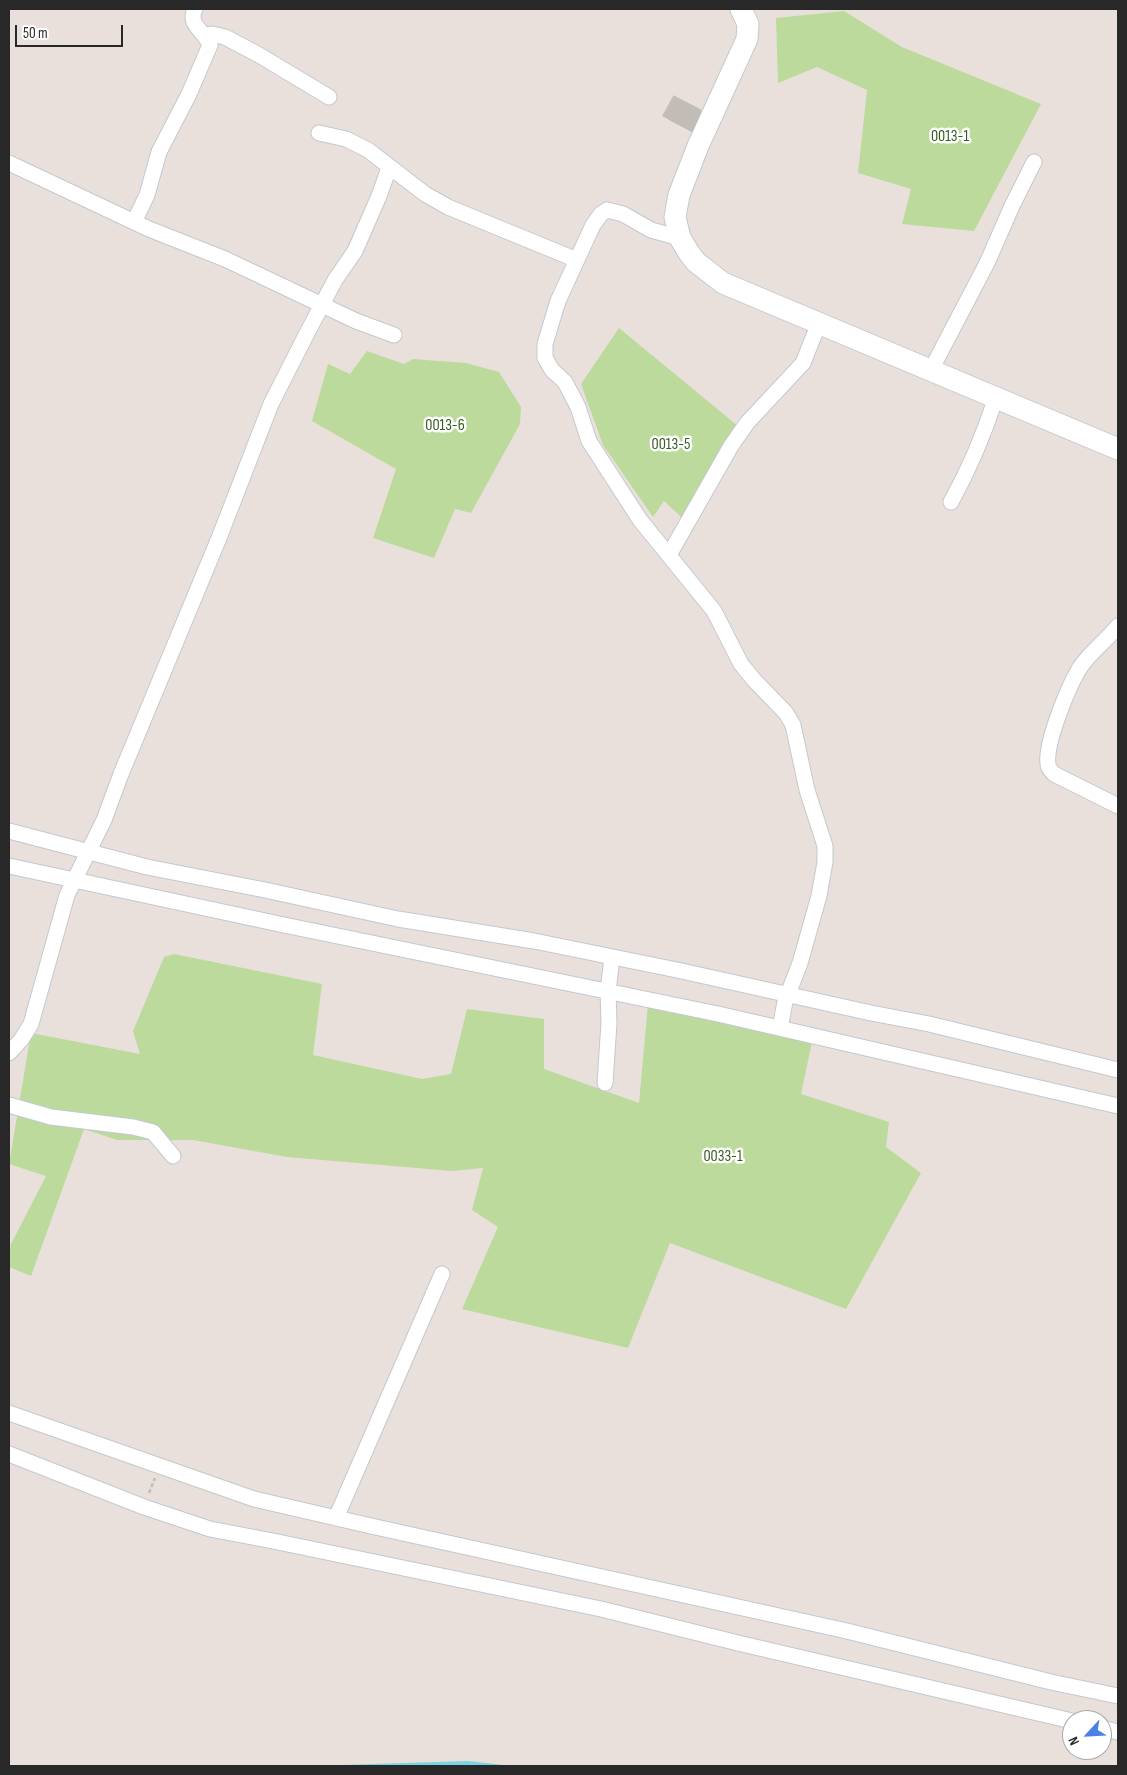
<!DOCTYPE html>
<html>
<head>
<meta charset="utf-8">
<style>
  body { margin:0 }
  #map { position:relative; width:1127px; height:1775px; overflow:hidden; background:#e9e0db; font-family:"Sofia Sans Condensed",sans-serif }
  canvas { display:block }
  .frame { position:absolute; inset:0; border:10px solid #282828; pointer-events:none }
  .north { position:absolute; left:1062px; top:1710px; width:50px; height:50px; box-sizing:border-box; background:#fff; border:1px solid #a9a9a9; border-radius:50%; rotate:245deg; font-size:14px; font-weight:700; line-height:20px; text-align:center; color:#282828 }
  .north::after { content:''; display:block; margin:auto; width:18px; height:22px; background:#4a81e7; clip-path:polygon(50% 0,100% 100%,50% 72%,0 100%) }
  .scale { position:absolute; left:15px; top:25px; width:108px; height:22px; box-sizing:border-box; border:2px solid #282828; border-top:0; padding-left:6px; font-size:15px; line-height:18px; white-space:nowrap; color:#282828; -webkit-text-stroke:4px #fff; paint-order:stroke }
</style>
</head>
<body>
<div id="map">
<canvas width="1127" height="1775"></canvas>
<div class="frame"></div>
<div class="north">N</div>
<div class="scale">50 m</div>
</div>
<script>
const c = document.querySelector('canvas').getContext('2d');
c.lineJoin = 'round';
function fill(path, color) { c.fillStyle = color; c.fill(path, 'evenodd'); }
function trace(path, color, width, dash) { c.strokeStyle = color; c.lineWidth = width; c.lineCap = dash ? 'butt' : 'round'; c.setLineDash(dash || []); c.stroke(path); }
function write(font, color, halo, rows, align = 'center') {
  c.font = font + ' "Sofia Sans Condensed",sans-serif'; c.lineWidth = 5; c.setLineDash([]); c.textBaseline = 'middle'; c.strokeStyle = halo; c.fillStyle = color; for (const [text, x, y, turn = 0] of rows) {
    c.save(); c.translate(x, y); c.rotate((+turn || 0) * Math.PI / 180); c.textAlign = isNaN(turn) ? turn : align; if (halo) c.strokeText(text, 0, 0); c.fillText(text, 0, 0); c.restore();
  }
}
fill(new Path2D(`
  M844,11L902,47L1041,104L974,231L902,224L911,189L858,173L867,90L817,67L778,83L776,18Z
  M619,328L744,431L691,526L664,501L653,517L603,445L581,384Z
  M367,351L404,364L413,359L466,363L499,372L521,407L520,424L471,513L455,509L434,558L373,538L396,469L312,421L328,364L350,374Z
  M174,954L322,984L313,1055L422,1079L451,1074L467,1009L544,1019V1069L639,1103L648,1004L813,1037L801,1094L889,1122L886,1147L921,1173L846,1309L670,1243L628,1348L462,1309L498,1227L472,1210L483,1168L452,1171L287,1157L193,1140H117L84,1129L31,1276L9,1267V1256L11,1244L46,1176L9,1164L31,1033L140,1054L133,1031L164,957Z`), '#bcda9c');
fill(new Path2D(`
  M468,1761L513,1766H308Z`), '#77d6e1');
fill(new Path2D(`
  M700,111L704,116L696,134L669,120L665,116Z`), '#0003');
const building = new Path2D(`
  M674,96L701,110L691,131L663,116Z`);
fill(building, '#c1bcb6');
trace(building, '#c4bcb5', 1);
const minor = new Path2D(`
  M205,36L212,34L225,37L259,55L329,97
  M319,133L346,139L368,150L425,194L448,207L577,260
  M9,163L149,229L225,259L356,321L394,335
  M134,222L147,195L159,152L189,94L210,45C205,31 187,25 195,9
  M680,238L651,230L623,214L607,210L601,214L593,225L558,301L545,344V358L552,370L565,382L578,407L589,441L640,520L714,611L741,664L754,680L786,713L793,725L807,790L825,846V862L819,896L800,963L785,1002L780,1028
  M931,370L987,263L1012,206L1034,162
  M951,502C970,468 984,434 996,397
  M669,555L731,446L747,423L803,363L819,323
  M1118,626C1106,641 1089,653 1079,669C1068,688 1045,743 1048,764C1048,768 1051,771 1054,774L1118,806
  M9,831L147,867L265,890L398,919L534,941L677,970L871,1013L929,1024L1118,1070
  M9,866L284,925L718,1014L1118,1106
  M9,1053L21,1040L31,1024L67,895L104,820L121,774L219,538L271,404L305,337L335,280L355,251L379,196L389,168
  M605,1083L609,1023L608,992L612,957
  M9,1105L51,1117L133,1127L153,1132L173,1156
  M9,1413L254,1499L371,1526L847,1631L1051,1682L1118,1696
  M9,1454L144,1507L210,1529L273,1541L601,1609L738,1643L1072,1721
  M336,1518L442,1274
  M1102,1728L1118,1732`);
const secondary = new Path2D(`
  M741,9L748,24L747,39L698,146L679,195L675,217L680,238L689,253L696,262L723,283L1118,449`);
trace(minor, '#c3c8d0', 17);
trace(secondary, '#c3c8d0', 23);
trace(new Path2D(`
  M149,1493L155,1478`), '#bebebe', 2.5, [4, 2.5]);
trace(minor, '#fff', 15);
trace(secondary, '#fff', 21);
write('16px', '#375c20', '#fff', [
  ["0013-1",950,137],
  ["0013-6",445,426],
  ["0013-5",671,445],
  ["0033-1",723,1157]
]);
</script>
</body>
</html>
